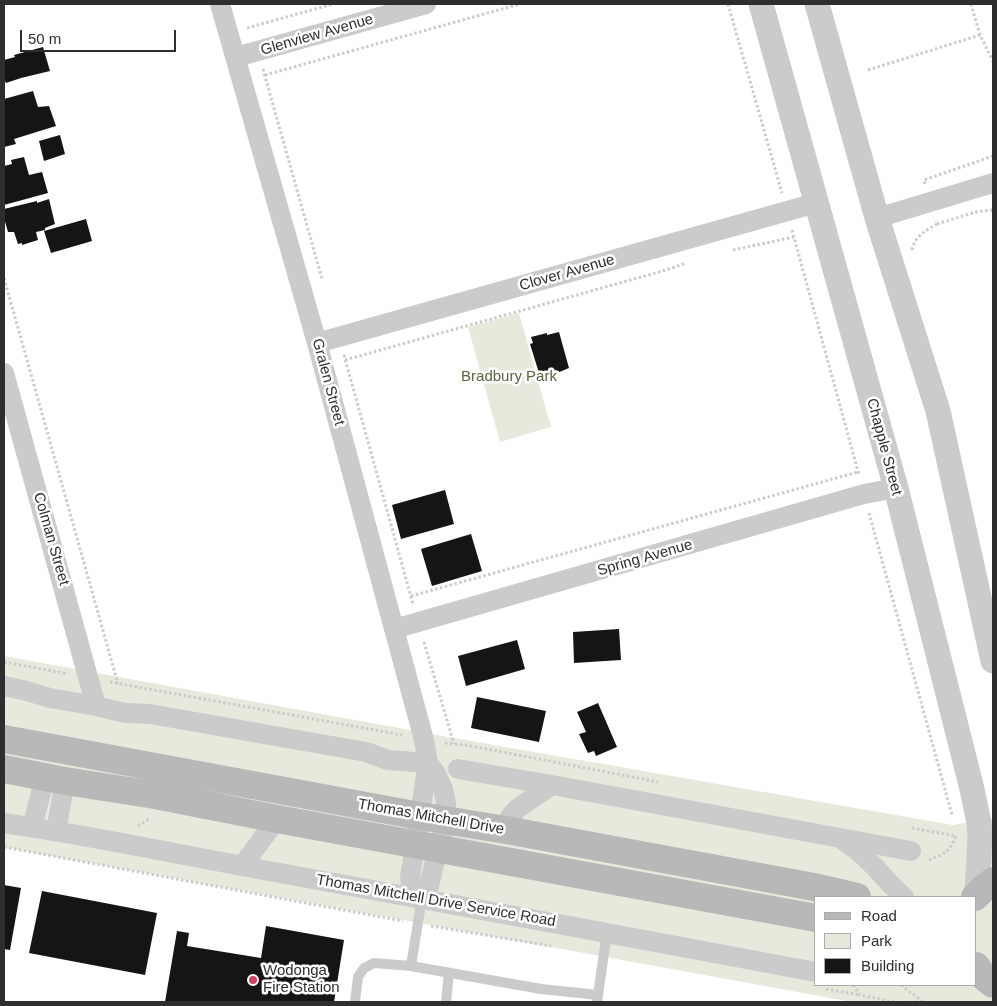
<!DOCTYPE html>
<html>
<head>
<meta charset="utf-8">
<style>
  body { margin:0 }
  #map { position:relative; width:997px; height:1006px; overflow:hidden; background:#fff; font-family:Helvetica,sans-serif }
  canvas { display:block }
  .frame { position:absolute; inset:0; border:5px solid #2e2e2e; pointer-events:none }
  .legend { position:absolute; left:814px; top:896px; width:162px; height:90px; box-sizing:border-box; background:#fff; border:1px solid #ababab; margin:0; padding:6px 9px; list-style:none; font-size:15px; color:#2e2e2e }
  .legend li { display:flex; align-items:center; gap:10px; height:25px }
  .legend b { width:25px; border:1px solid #ababab }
  .scale { position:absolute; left:20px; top:30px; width:156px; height:22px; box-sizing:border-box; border:2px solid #2e2e2e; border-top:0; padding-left:6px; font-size:15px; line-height:18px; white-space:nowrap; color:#2e2e2e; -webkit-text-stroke:4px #fff; paint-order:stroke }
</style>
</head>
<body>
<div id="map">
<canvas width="997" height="1006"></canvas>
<div class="frame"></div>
<ul class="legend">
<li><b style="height:6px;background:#b8b8b8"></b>Road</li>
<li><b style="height:14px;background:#e6eadd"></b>Park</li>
<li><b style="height:14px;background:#151515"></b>Building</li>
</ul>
<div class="scale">50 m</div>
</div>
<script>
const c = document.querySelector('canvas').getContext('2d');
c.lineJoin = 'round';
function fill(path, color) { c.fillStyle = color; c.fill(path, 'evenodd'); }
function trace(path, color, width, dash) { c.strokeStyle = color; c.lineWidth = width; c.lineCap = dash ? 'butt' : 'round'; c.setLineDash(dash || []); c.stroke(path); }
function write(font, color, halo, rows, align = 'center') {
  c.font = font + ' Helvetica,sans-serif'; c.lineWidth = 5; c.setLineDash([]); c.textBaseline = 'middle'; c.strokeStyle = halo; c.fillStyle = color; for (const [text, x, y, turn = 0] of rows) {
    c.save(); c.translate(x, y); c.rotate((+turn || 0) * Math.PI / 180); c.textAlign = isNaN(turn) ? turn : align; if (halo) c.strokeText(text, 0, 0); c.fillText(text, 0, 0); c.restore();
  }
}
fill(new Path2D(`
  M519,313L551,427L500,442L468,327Z
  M4,656L454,738L953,825L993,818V1002H852L4,847ZM816,897H976V985H816Z`), '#e6eadd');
fill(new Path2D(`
  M43,47L50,71L21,78L6,83L4,79V60L15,57L14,55Z
  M33,91L38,107L49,106L56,126L14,139L16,144L4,147V99Z
  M60,135L65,154L44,161L39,141Z
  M24,157L29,175L42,172L48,193L4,205V166L12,164L11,160Z
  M49,199L55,224L45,228V230L36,232L38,240L22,245V243L18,244L14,232H8L4,218V209L37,201V203Z
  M86,219L92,241L51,253L44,231Z
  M559,332L569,368L557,373L556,370L539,373L530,344L533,343L531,337L547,333V335Z
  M445,490L454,524L401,539L392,505Z
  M471,534L482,571L432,586L421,549Z
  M619,629L621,660L574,663L573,632Z
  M517,640L525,669L466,686L458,656Z
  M477,697L546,711L539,742L471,728Z
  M598,703L617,747L596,756L594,751L588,753L579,734L586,732L577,712Z
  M4,885L21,888L10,950L4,949Z
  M42,891L157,913L145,975L29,953Z
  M266,926L344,940L334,1002H165L177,931L189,933L187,946L261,958Z`), '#151515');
trace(new Path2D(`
  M728,4L782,193
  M971,4L980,35L993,61
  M247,28L333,4
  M263,69L322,279
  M868,70L980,35
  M265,75L520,4
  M925,184L924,180L993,156
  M937,224L976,212L993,210
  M792,230L859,475
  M733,250L794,237
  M912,250C915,236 925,231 937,224L936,221
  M4,278L118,684
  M344,355L413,604
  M345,360L666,270L686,263
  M869,513L952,815
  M411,596L858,472
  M424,642L454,744
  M4,662L68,674
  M110,682L402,735
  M445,743L466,745L658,782
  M138,826L150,818
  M912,828L956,836
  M4,847L403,921
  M929,860C944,854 950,852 956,836
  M431,926L551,946
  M853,985L860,995L894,1002
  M901,985L923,1002
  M826,989L860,995
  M910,1002H922`), '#cbcbcb', 3, [2.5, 2.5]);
trace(new Path2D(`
  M411,966L420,910L418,897
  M355,1002L358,977L364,968L374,963L411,966L541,989L598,995
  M446,1002L449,973
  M597,1002L607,932`), '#cbcbcb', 10);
trace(new Path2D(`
  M220,4L317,343L424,740L428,763L410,877L412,889L418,897L427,890L429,886L438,848L447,820L446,803L443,789L436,774L428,763
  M236,57L426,4
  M877,218L993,183
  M317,343L816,203
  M4,373L96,706
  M394,629L864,494L896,488
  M4,686L23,690L50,698L96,706L125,713L150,714L366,752L388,760L428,763
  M458,769L552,785L911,851
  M4,823C93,836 181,855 269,871C451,904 634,938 816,972
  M32,827L45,777
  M506,830L510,817L518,808L552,785
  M56,831L65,781
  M845,842C870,857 883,879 904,897
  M242,866L277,819`), '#cbcbcb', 20);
trace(new Path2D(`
  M761,4L896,488L972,789L979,823L980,836L977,895
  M817,4L877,218L938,411L993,661`), '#cbcbcb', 25);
trace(new Path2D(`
  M4,739L420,816L506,830L814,887L857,897
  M4,769L65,781L155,795L277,819L816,918
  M975,897L983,889L993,881
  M976,966L983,976L993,984`), '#b8b8b8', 28);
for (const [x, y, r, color] of [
  [253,980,5,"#d34162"]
]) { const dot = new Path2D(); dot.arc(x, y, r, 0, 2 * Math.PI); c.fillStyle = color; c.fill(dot); trace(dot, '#fff', 2); }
write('15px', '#2e2e2e', '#fff', [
  ["Glenview Avenue",317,35,-16],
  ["Clover Avenue",567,273,-16],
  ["Gralen Street",328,382,75],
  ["Chapple Street",884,447,75],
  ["Colman Street",51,539,74],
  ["Spring Avenue",645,558,-16],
  ["Thomas Mitchell Drive",431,817,10],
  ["Thomas Mitchell Drive Service Road",436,901,10]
]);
write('15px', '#57653f', '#fff', [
  ["Bradbury Park",509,377]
]);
write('15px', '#2e2e2e', '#fff', [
  ["Wodonga",263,971],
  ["Fire Station",263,988]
], 'left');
</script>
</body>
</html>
